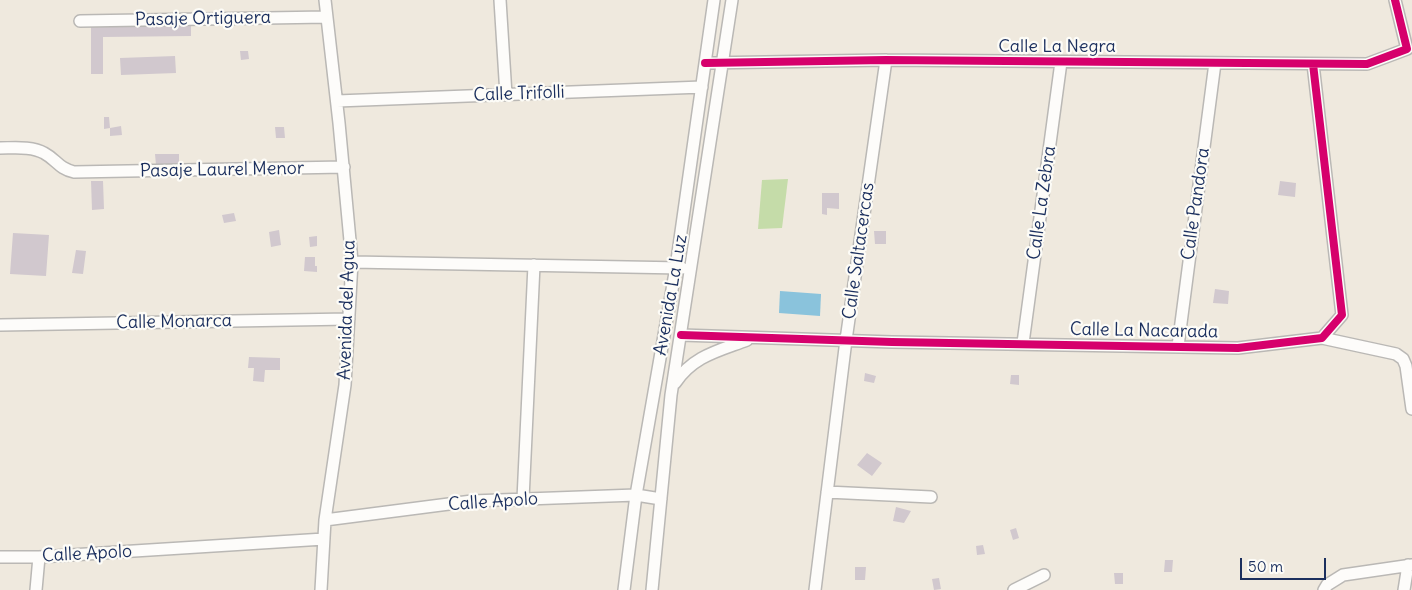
<!DOCTYPE html>
<html>
<head>
<meta charset="utf-8">
<style>
  body { margin:0 }
  #map { position:relative; width:1412px; height:590px; overflow:hidden; background:#efe9de; font-family:Delius,sans-serif }
  canvas { display:block }
  .scale { position:absolute; left:1240px; top:558px; width:86px; height:22px; box-sizing:border-box; border:2px solid #1b2f5e; border-top:0; padding-left:6px; font-size:15px; line-height:18px; white-space:nowrap; color:#1b2f5e; -webkit-text-stroke:4px #fdfcf7; paint-order:stroke }
</style>
</head>
<body>
<div id="map">
<canvas width="1412" height="590"></canvas>
<div class="scale">50 m</div>
</div>
<script>
const c = document.querySelector('canvas').getContext('2d');
c.lineJoin = 'round';
function fill(path, color) { c.fillStyle = color; c.fill(path, 'evenodd'); }
function trace(path, color, width, dash) { c.strokeStyle = color; c.lineWidth = width; c.lineCap = dash ? 'butt' : 'round'; c.setLineDash(dash || []); c.stroke(path); }
function write(font, color, halo, rows, align = 'center') {
  c.font = font + ' Delius,sans-serif'; c.lineWidth = 4.5; c.setLineDash([]); c.textBaseline = 'middle'; c.strokeStyle = halo; c.fillStyle = color; for (const [text, x, y, turn = 0] of rows) {
    c.save(); c.translate(x, y); c.rotate((+turn || 0) * Math.PI / 180); c.textAlign = isNaN(turn) ? turn : align; if (halo) c.strokeText(text, 0, 0); c.fillText(text, 0, 0); c.restore();
  }
}
fill(new Path2D(`
  M788,179L782,228L758,229L762,180Z`), '#c5dca9');
fill(new Path2D(`
  M780,291L821,294L820,316L779,313Z`), '#8ac3dc');
fill(new Path2D(`
  M191,25V36L103,37V74H91V27Z
  M240,51H248L249,59L241,60Z
  M175,56L176,73L121,75L120,58Z
  M104,117H109L110,128L121,126L122,135L110,136V128L104,129Z
  M275,127H284L285,138H276Z
  M155,154H179V165H156Z
  M91,181H103L104,209L92,210Z
  M1280,181L1296,183L1295,197L1278,195Z
  M822,193H839V209L827,208V215L822,214Z
  M234,213L236,221L224,223L222,215Z
  M279,230L281,245L271,247L269,232Z
  M874,231H886V244H875Z
  M13,233L49,235L46,276L10,274Z
  M317,236V246L310,247L309,237Z
  M76,250L86,251L83,274L72,273Z
  M305,257H315V266H317V272L304,271Z
  M1215,289L1229,291L1228,304L1213,303Z
  M249,357L280,358V370H265L264,382L253,381L254,368H248Z
  M865,373L876,376L874,383L864,381Z
  M1011,375H1019V385L1010,384Z
  M867,453L882,463L872,476L857,465Z
  M896,507L911,511L904,523L893,521Z
  M1016,528L1019,538L1013,540L1010,530Z
  M983,545L985,554L977,555L976,546Z
  M1165,560H1173L1172,572H1164Z
  M855,567H866L865,580H855Z
  M1114,573H1123V584H1115Z
  M939,578L941,589L934,590L932,579Z`), '#d1c8ce');
const street = new Path2D(`
  M500,0L506,95
  M80,21L327,17
  M705,63L886,60L1367,64L1407,49L1395,0
  M337,101L702,87
  M0,148C14,148 32,146 44,153C57,160 58,168 74,172L344,167
  M352,262L682,268
  M0,325L349,319
  M681,335L892,342L1238,348L1322,338L1342,315L1313,64
  M1322,338L1396,354L1403,359L1406,366L1412,409
  M1023,343L1061,62
  M1178,346L1215,63
  M675,383C693,356 718,351 747,340
  M827,492L931,497
  M523,499L534,265
  M325,520L472,501L636,495L661,499
  M0,557H39L324,539
  M36,590L39,557
  M321,590L325,520L345,385L352,262L339,123L325,0
  M624,590L636,495L676,267L714,0
  M652,590L671,395L732,0
  M815,590L846,340L886,60
  M1014,590L1044,575
  M1324,590L1327,585L1343,575L1412,565
  M1404,590L1408,565`);
trace(street, '#bab8b5', 14);
trace(street, '#fdfcfa', 11);
trace(new Path2D(`
  M705,63L886,60L1367,64L1407,49L1395,0
  M681,335L892,342L1238,348L1322,338L1342,315L1313,64`), '#d6006c', 8);
write('18px', '#1b2f5e', '#fdfcf7', [
  ["Pasaje Ortiguera",203,19,-1],
  ["Calle La Negra",1057,47],
  ["Calle Trifolli",519,94,-2],
  ["Pasaje Laurel Menor",222,170,-1],
  ["Calle La Zebra",1042,203,-82],
  ["Calle Pandora",1196,204,-82],
  ["Calle Saltacercas",859,251,-82],
  ["Avenida La Luz",671,295,-80],
  ["Avenida del Agua",347,310,-88],
  ["Calle Monarca",174,322,-1],
  ["Calle La Nacarada",1144,331,1],
  ["Calle Apolo",493,502,-4],
  ["Calle Apolo",87,554,-3]
]);
</script>
</body>
</html>
